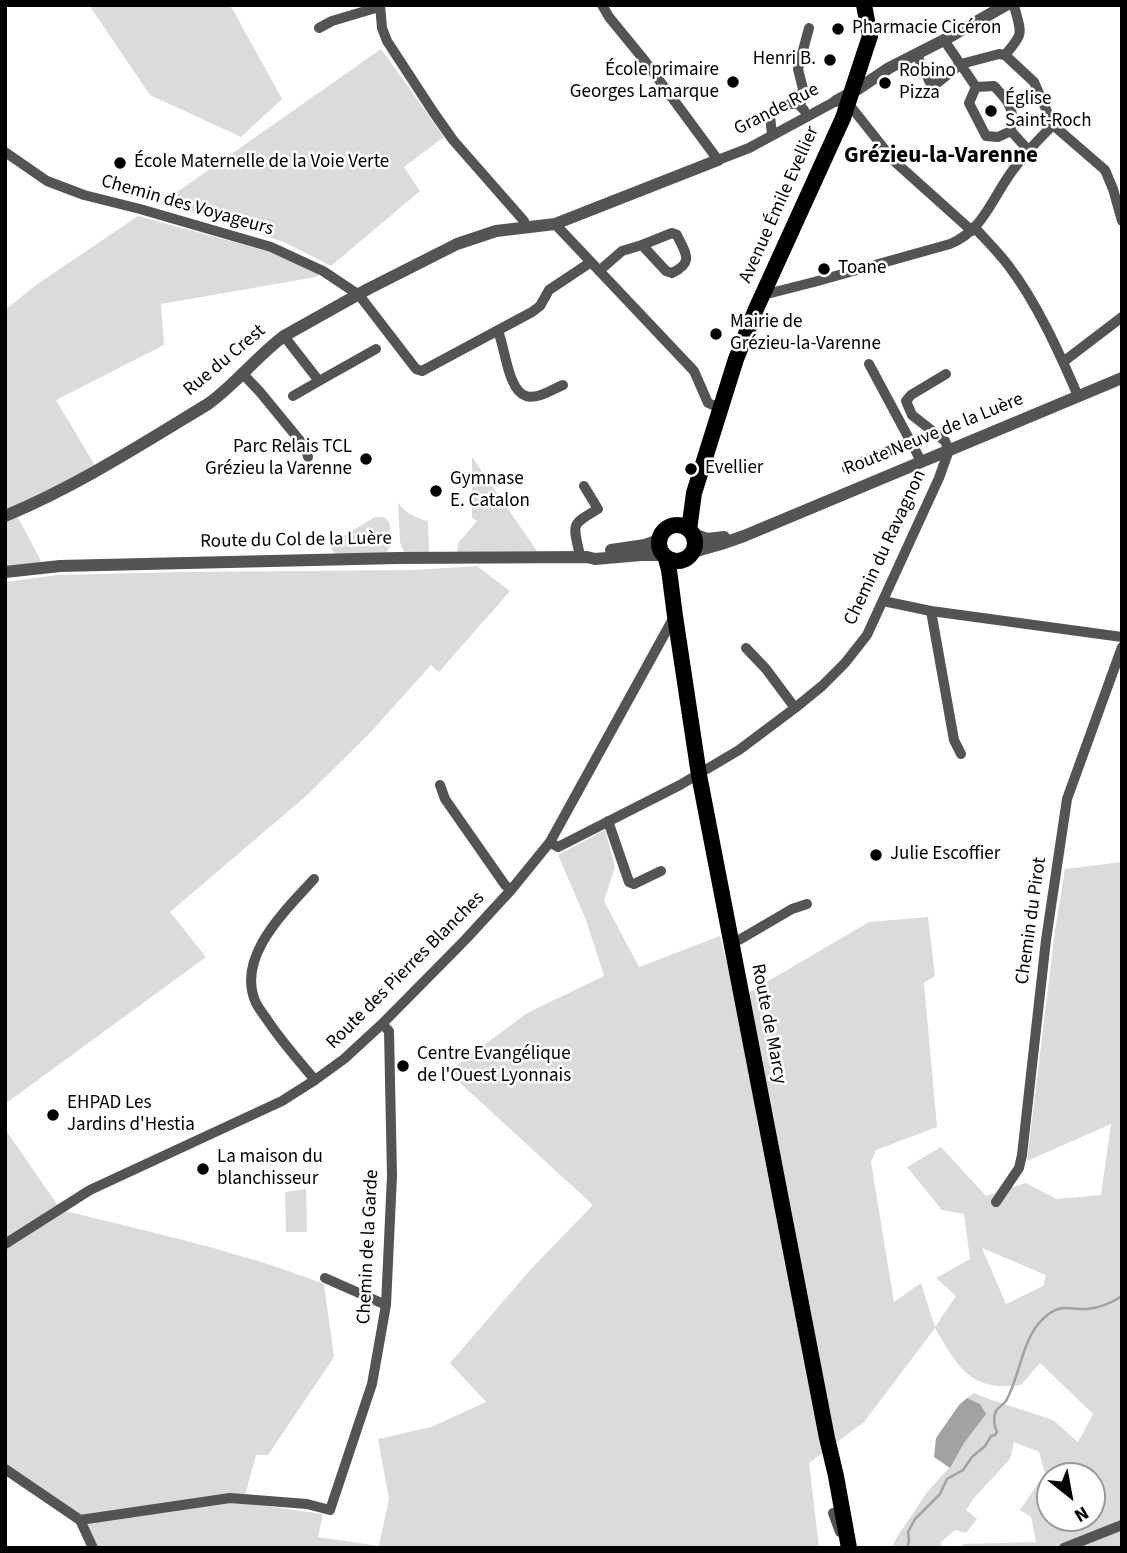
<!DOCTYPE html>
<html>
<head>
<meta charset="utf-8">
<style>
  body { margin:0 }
  #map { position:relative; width:1127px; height:1553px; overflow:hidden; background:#fff; font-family:"Source Sans 3",sans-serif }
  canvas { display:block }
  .frame { position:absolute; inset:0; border:7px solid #000; pointer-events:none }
  .north { position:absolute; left:1036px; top:1462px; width:70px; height:70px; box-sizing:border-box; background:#fff; border:2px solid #999; border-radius:50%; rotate:149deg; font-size:19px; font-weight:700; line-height:28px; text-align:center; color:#000 }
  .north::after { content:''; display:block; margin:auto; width:24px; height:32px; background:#000; clip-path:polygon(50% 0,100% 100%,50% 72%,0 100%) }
</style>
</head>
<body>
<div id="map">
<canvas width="1127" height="1553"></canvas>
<div class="frame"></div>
<div class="north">N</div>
</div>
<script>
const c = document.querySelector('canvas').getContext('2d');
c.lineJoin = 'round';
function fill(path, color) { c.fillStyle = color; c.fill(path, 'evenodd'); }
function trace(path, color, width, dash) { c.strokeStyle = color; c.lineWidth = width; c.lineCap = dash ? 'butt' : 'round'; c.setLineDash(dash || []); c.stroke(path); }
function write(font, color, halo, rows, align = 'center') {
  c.font = font + ' "Source Sans 3",sans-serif'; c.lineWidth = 5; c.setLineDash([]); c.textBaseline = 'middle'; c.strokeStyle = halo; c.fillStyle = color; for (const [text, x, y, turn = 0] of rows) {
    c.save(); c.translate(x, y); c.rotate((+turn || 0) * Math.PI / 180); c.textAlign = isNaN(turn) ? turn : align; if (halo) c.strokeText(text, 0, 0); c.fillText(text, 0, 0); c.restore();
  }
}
fill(new Path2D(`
  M89,5H229L233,10L282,99L241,137L150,95Z
  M381,49L444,137L404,167L420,191L331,266L284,242L180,208L160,204Z
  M138,216L270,252L320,274L316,277L161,304L164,345L56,400L97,469L14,510L42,563L5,569V310L36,285Z
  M472,457L537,551L457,552L458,543L477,521L472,518Z
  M398,503C406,513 415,518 428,521L429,553L405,554L400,542Z
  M375,517H384L389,522L392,543L386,553L336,554L331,549L335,541Z
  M477,566L510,591L439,672L431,665L369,734L305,797L170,912L206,957L5,1104V582L57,575L181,572L413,570Z
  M605,830L615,867L604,901L639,967L720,936L736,1000L869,922L928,917L935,976L924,983L937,1127L876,1150L871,1162L894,1302L921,1283L935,1327L956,1296L936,1278L970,1259L964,1214L942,1210L907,1167L941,1147L986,1196L1026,1183L1056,1199L1101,1195L1111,1124L1027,1161L1055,931L1065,869L1122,862V1548H963V1544L1036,1542L1031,1517L1020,1510L1045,1473L1039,1452L1014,1442L1010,1459L974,1498L966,1510L977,1519L966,1533L955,1530L941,1542V1548H892L897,1537L928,1491L949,1468L964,1443L980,1404L967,1398L974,1393L989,1399L1053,1420L1078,1442L1093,1414L1040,1363L1021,1385C970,1392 958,1367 935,1328L864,1422L809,1463L819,1548H96L83,1518L5,1463V1129L61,1210C150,1232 239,1251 324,1284L334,1357L268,1455H256L243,1503L323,1514L318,1537L379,1546L389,1499L378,1439L431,1427L486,1402L450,1363L531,1269L593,1205L448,1072L527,1013L604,976L586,920L558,855ZM982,1248L1046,1275L1043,1286L1006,1304ZM1050,1476H1092V1518H1050Z
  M306,1189L307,1232H286L285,1192Z`), '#dbdbdb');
fill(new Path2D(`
  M967,1398L980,1404L986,1414L964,1443L950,1468L934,1457L936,1438L959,1405Z`), '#a2a2a2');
trace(new Path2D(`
  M907,1548L909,1541L908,1532L915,1519L940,1494L947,1479L963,1470L972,1457L985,1446L991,1436L995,1435L997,1432C994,1426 993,1417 996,1411C999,1406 1005,1404 1007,1399C1022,1371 1022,1332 1050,1313C1062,1304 1073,1310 1087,1309C1100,1308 1110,1304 1122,1296`), '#a2a2a2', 2.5);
trace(new Path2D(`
  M380,5L382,28L387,41L434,113L453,140L524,221L526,226
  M602,5L609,17L645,61L718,160L749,148L836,101
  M319,28L332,21L379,7
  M944,40L976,87
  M917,55L932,87L961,64L999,54L1005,55
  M1005,55L1034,82L1053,125L1105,170L1113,189L1122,221
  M1005,55C1025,32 1021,34 1014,5
  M994,86C1009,102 1015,108 1011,131L998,137L986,136L969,103L976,87Z
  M848,103L894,161L972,231
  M801,107L800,98L803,89L798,69L809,28
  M1011,131L1029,151
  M772,135L770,116L773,110L790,104H798L804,110
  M5,152L47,181L84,195L140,209L271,247L323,271L359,295L416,369L422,371L532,312L540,306L549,290L591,262
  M555,224L694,371L708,403L720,408
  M975,228C986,240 998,252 1008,265C1037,303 1059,352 1078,396
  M599,271L622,251L642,245L666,271L672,273C695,262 685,253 677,235L672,233L642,245
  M763,295L814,282L950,244C986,229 993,194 1016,166C1027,151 1040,138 1053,125
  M498,331C505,347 508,391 526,396C537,400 553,389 563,385
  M284,336L319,381L293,396
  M1063,362L1122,317
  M869,364L921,461
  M242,373L260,392L301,442L306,450L308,457
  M319,381L376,349
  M847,468L911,442
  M579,551C572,522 573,524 598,509L584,486
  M883,601L931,611L1122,637
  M931,611L954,740L961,754
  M746,648L766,669L795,708
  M440,785L445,799L505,885L511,890
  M608,821L629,882L634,884L661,871
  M550,842L558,847L680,785L739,750L795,708L822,686L845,663L867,635L939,478L949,450L945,441L912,415L906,401L911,395L946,374
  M314,879C286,910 235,957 256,1003C259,1009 264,1015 268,1021C282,1042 299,1061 315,1080
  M732,942L739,940L792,909L807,904
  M996,1202L1019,1168L1022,1155L1046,940L1067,799L1122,647
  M5,1244L90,1190L282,1101L315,1080L344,1059L382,1024L465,940L511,890L550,842L674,617
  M325,1278L386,1305
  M5,1469L80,1520L93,1548
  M833,1513L840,1532
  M80,1520L230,1498L307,1504L330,1510L372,1384L386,1305L392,1176L389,1031L382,1024
  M1064,1548L1122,1525`), '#545454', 10);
trace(new Path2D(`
  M836,101L858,89L889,68L944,40L1006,5
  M5,516C77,486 142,444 208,404C236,384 257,356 284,336L368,289L457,244L496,231L555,224L718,160
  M693,534L707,539L724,537
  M611,550L645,545L659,540
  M693,552L721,544L744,536L1122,378
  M5,572L60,566L398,558L587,557L595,559L641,555H663`), '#545454', 12);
trace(new Path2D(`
  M659 543a18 18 0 1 1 36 0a18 18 0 1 1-36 0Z
  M689,530L694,493L736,359L756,309L843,118L870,36L864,5
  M666,559L669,570L675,616L699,775L827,1438L836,1476L849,1548`), '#000', 16);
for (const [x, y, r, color] of [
  [838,29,7,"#000"],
  [830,60,7,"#000"],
  [733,82,7,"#000"],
  [885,83,7,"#000"],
  [991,111,7,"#000"],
  [120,163,7,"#000"],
  [824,269,7,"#000"],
  [716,334,7,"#000"],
  [366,459,7,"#000"],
  [691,469,7,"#000"],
  [436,491,7,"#000"],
  [876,855,7,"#000"],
  [403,1066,7,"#000"],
  [53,1115,7,"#000"],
  [203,1169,7,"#000"]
]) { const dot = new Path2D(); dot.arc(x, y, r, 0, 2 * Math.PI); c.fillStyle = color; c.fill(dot); trace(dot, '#fff', 2.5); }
write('19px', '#000', '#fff', [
  ["Pharmacie Cicéron",852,29],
  ["Henri B.",816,60,"right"],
  ["École primaire",719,71,"right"],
  ["Georges Lamarque",719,93,"right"],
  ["Robino",899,72],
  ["Pizza",899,94],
  ["Église",1005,100],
  ["Saint-Roch",1005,122],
  ["École Maternelle de la Voie Verte",134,163],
  ["Toane",838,269],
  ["Mairie de",730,323],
  ["Grézieu-la-Varenne",730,345],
  ["Parc Relais TCL",352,448,"right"],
  ["Grézieu la Varenne",352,470,"right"],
  ["Evellier",705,469],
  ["Gymnase",450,480],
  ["E. Catalon",450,502],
  ["Julie Escoffier",890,855],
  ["Centre Evangélique",417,1055],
  ["de l'Ouest Lyonnais",417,1077],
  ["EHPAD Les",67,1104],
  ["Jardins d'Hestia",67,1126],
  ["La maison du",217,1158],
  ["blanchisseur",217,1180]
], 'left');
write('19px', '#000', '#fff', [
  ["Grande Rue",777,110,-27],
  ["Avenue Émile Evellier",780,205,-66],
  ["Chemin des Voyageurs",187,206,16],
  ["Rue du Crest",225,361,-40],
  ["Route Neuve de la Luère",934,435,-22],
  ["Route du Col de la Luère",296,541,-1],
  ["Chemin du Ravagnon",886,548,-65],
  ["Chemin du Pirot",1032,921,-82],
  ["Route des Pierres Blanches",406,971,-45],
  ["Route de Marcy",768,1024,79],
  ["Chemin de la Garde",369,1247,-87]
]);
write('bold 23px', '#000', '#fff', [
  ["Grézieu-la-Varenne",941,157]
]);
</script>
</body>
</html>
